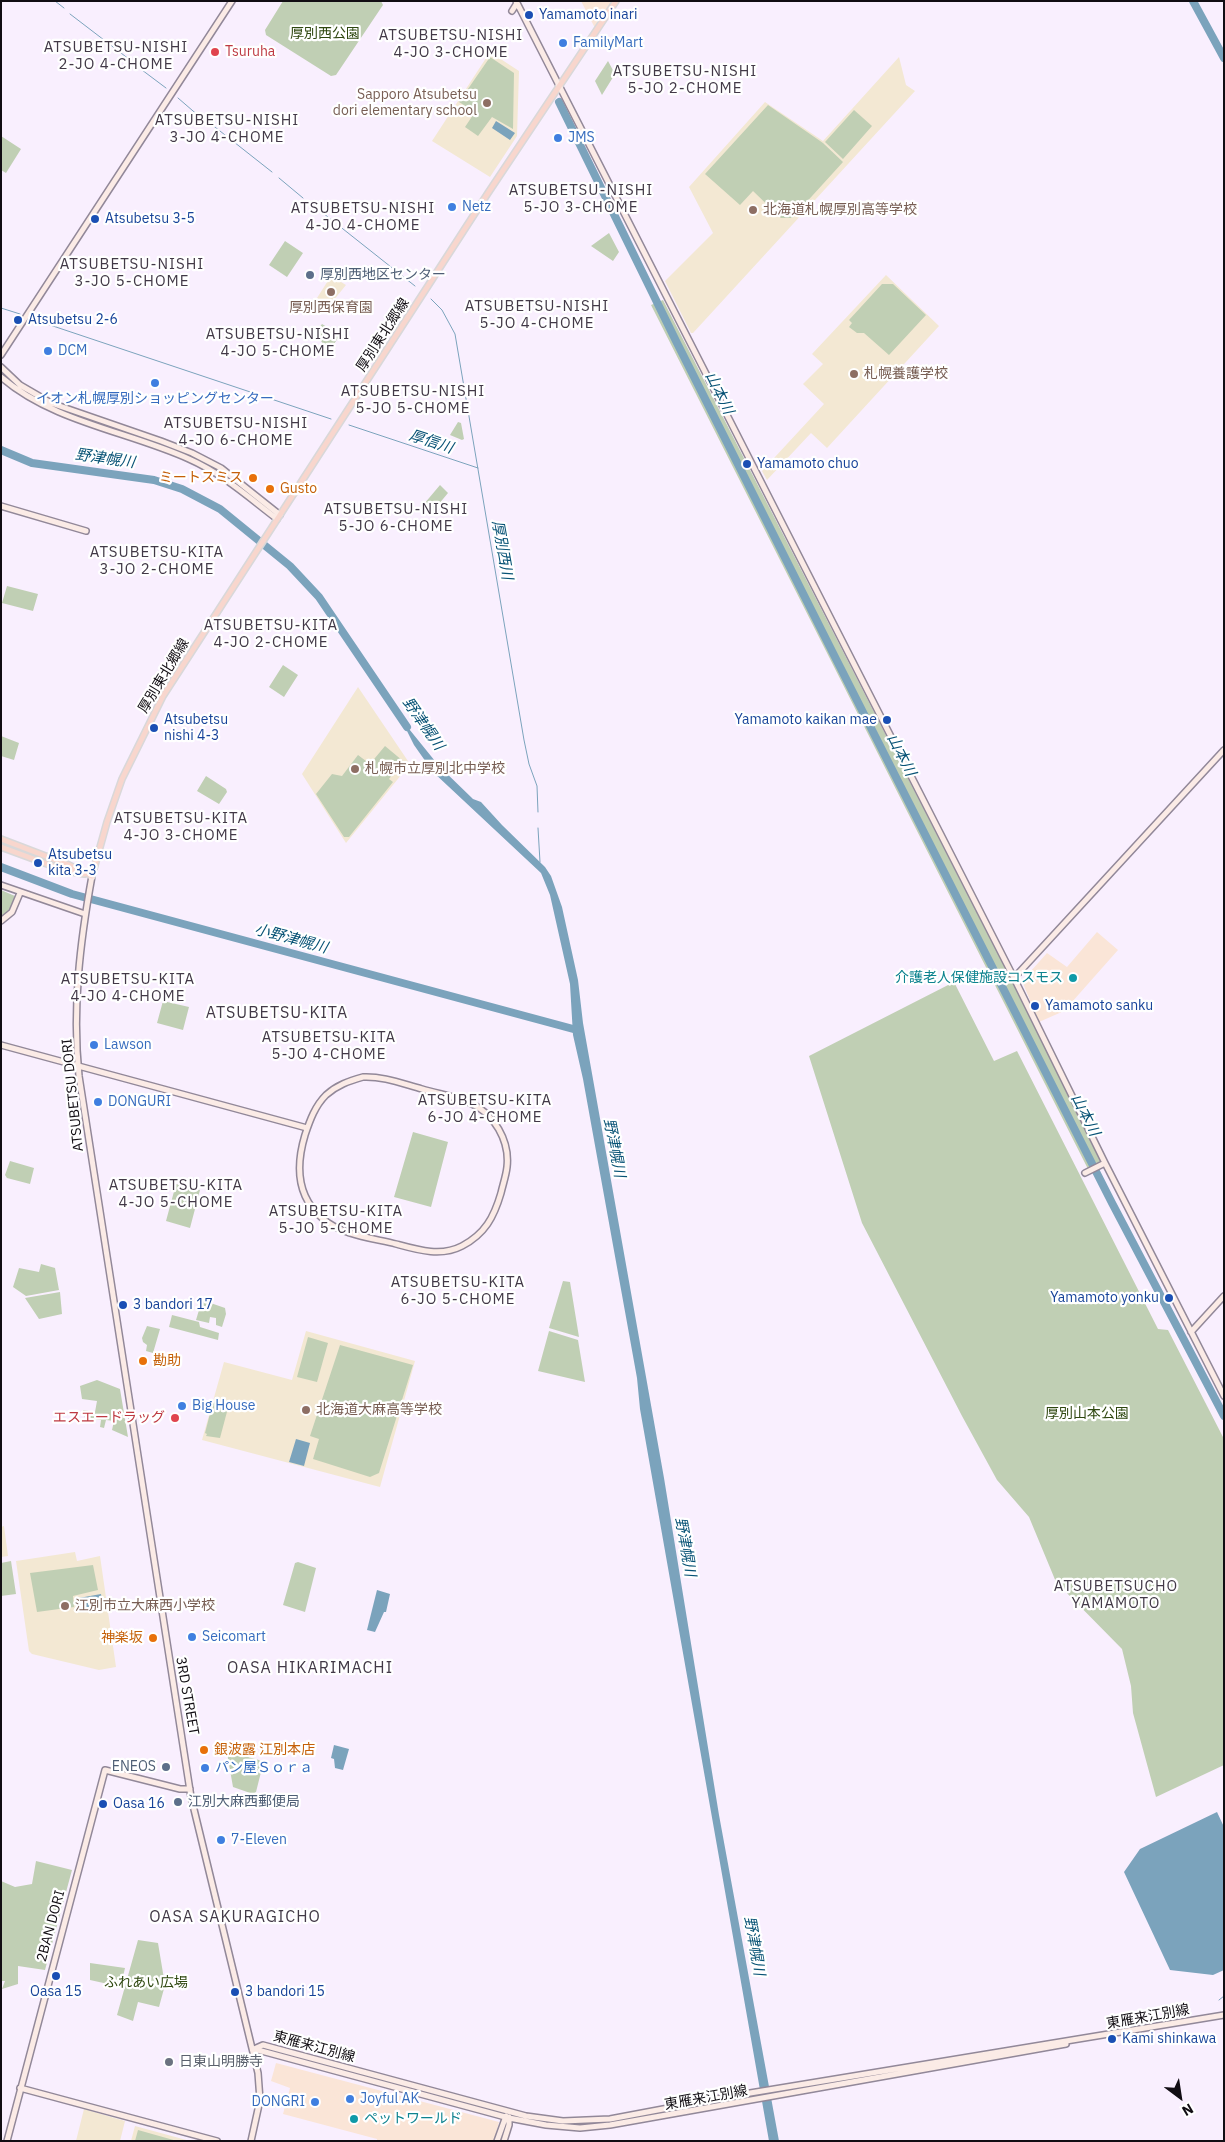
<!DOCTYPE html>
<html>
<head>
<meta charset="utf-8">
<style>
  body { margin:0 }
  #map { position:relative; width:1225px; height:2142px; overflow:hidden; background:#f9effe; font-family:"IBM Plex Sans",sans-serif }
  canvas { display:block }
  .frame { position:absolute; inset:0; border:2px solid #110d13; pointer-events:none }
  .north { position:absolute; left:1155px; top:2072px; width:50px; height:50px; -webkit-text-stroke:4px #fff; paint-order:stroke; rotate:149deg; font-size:14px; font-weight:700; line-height:20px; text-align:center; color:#110d13 }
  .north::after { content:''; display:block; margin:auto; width:18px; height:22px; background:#110d13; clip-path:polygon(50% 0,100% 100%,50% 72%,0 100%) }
</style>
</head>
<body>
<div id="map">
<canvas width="1225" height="2142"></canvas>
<div class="frame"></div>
<div class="north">N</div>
</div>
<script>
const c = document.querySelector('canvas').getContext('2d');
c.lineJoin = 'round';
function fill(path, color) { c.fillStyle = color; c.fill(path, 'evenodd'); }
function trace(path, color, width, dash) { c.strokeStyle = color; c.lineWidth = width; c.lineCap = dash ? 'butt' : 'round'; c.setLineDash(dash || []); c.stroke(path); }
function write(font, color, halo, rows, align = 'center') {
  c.font = font + ' "IBM Plex Sans","Noto Sans JP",sans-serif'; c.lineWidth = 4.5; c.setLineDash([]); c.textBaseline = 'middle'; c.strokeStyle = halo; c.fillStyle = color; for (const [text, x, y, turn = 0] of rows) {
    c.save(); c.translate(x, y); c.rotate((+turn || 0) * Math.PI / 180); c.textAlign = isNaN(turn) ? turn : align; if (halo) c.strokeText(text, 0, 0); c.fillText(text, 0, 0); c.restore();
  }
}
fill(new Path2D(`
  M581,1H616L596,30Z
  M1097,932L1118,950L1064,1011L1039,1022L1022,981L1047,953L1067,967Z
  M276,2063L499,2122L494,2141H377V2139L283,2114L290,2088L271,2081Z`), '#fae5d7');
fill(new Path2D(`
  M490,52L519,71L517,136L490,177L432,141Z
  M899,57L906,85L915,91L693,333H691L665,281L713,233L689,187L765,102L823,141Z
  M886,275L939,326L827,448L811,433L767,480L762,471L824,404L803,384L823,364L812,354Z
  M331,276L346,285L329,306L317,298Z
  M358,687L410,764L346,843L302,774Z
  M306,1331L415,1361L380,1487L202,1440L224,1362L292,1380Z
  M4,1526L8,1556L1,1557V1527Z
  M75,1552L77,1561L100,1556L116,1667L99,1670L32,1654L29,1651L16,1561Z
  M84,2109L125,2121L120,2141H76Z
  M135,2126L190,2141H131Z`), '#f3e8d3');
fill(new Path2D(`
  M283,1H381L383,5L336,75L331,76L266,35L265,30Z
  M490,57L514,73L513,129L492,117L478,136L465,127L475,112L459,102Z
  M608,61L615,74L602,95L595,81Z
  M768,105L823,143L843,162L792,218H781L753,191L740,205L705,174Z
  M854,110L872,126L843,159L825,142Z
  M1,136L21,149L6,173L1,170Z
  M609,233L619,252L613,261L591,246Z
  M285,241L303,253L287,277L269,265Z
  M882,284H893L926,315L889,355L864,333H857L849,327L852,323L849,320Z
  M663,300L1104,1161L1088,1169L651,305Z
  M322,324L340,335L328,353L316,332Z
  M458,422L461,423L464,439L462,440L450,435Z
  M440,485L448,493L433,511L424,504Z
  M7,586L38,594L33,611L2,603Z
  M283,665L298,675L284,697L269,687Z
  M1,736L19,743L14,760L1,756Z
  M385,746L403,761L389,779L393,782L349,837H344L316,794L332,774L342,776L358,755L370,764Z
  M206,776L226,789L227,792L219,804L197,791Z
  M1,890L15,896L9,911L1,917Z
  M954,982L994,1061L1017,1051L1158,1329L1168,1330L1224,1439V1765L1156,1797L1133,1713L1131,1686L1122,1649L1056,1582L1029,1517L997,1480L962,1416L862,1223L809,1056Z
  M163,1001L189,1007L183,1030L157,1023Z
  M413,1132L448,1142L431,1207L394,1197Z
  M10,1161L34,1168L30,1184L7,1178L5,1175Z
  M176,1184L200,1190L190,1228L166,1221Z
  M41,1264L55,1268L59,1290L26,1296L13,1287L19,1268L39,1272Z
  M563,1281L570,1282L579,1337L549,1328Z
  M60,1292L62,1314L39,1319L25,1298Z
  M202,1300L225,1308L226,1314L222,1327L216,1325V1318L210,1317L209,1323L196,1320Z
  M172,1315L199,1322L200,1327L219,1333L218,1340L169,1327Z
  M147,1326L160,1329L153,1353L146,1351L147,1345L143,1342L142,1338Z
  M549,1331L578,1340L585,1382L538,1371Z
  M308,1337L328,1343L317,1382L297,1377Z
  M340,1345L413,1365L379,1473L370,1477L313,1459L319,1439L310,1436Z
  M97,1380L120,1389L128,1437L112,1430L114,1421L106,1420L104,1428L100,1427L101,1420L85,1418L83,1410L95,1412L97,1401L82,1399L80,1386Z
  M213,1402L227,1405L228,1408L220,1438L206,1436L207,1434L205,1433Z
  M11,1561L16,1594L1,1596V1563Z
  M298,1562L316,1568L305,1612L283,1605L295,1563Z
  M93,1565L98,1590L73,1596L74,1607L37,1612L30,1573Z
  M230,1752L259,1760L263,1764L256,1792L253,1794L233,1787L227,1753Z
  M36,1861L72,1870L45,1970L18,1966V1984L2,1989L5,1981H1V1881L15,1887L32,1884Z
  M138,1940L158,1943L165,1985L159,2007L138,2002L133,2021L117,2015Z
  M90,1963L125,1968L121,1985L117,1986L90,1980Z
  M138,2130L177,2141H135Z`), '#c0cfb4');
fill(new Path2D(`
  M496,121L515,133L510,140L492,128Z
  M401,719L439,766L473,799L481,802L502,825L545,867L551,876L562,907L578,980L583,1023L664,1478L719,1815L779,2141H769L640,1409L637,1378L583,1079L573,1035L570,984L550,895L541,873L433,772L414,745Z
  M296,1439L310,1443L304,1466L289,1462Z
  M377,1590L390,1594L386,1612H384L375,1632L367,1630Z
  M101,1594L103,1605L81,1608L79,1598Z
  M334,1745L349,1749L343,1770L335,1768L334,1759L331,1758Z
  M1217,1812L1224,1827V1970L1213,1975L1170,1970L1124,1872L1140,1849Z`), '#7ba3bc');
trace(new Path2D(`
  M55,1L64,8
  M70,14L138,66
  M142,70L166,88
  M178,98L200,117
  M206,120L272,172
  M279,178L303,198
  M309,202L333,221
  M338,225L415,286
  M431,299L442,310L455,334L524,740L529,764L537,786L538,812
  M1,308L20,314
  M32,319L331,419
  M349,425L478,468
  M538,828L540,862
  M1219,2000L1224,1996`), '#7ba3bc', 1);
trace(new Path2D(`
  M1193,1L1224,58
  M559,102L676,341L837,661L1112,1203L1224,1416
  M1,450L32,463L154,480L182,489L220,509L290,566L319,597L407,727
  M1,867L72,894L577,1030`), '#7ba3bc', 8);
const secondary = new Path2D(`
  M516,1L1014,978L1105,1163L1224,1396
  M512,11L517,3
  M1,355L232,1
  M1,367L20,385L51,403L161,441L192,453L221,468L280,515
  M1,377C53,422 127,431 189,459C223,474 248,497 277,519
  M1,506L86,531
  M92,876C80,942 72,1009 79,1076L191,1797L258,2073L260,2100L251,2141
  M1,885L85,914
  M1,921L12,912L20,893
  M1014,978L1224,750
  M1,1045L307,1128
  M363,1077C383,1076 403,1084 422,1089C438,1094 455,1096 470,1103C494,1113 510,1141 507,1167C506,1176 503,1184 501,1193C494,1217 485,1234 462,1246C441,1257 418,1250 396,1244C372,1238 341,1235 322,1218C296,1196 296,1165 305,1135C310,1120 315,1106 326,1095C337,1085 349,1081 363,1077Z
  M1085,1173L1105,1163
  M1191,1332L1224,1296
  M254,2049L263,2045L526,2116L563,2121L610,2119L732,2096L1224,2015
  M254,2049L509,2118L546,2125L580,2128L610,2125L1066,2044
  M20,2088L217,2141
  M7,2141L105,1770L180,1789H190
  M497,2141L506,2116
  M504,2141L509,2125V2117`);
const primary = new Path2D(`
  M1,839L69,865L92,876
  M1,847L66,871L84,874
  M92,876L107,822L122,779L163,696L488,193L616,1`);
trace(secondary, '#928899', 8);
trace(primary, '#d9d8d9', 8);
trace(secondary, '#fbebe6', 5);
trace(primary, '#f8d6cd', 5);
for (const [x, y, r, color] of [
  [529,15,5,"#1a4fb4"],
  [563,43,5,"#3f7fe0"],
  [215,52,5,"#e0444e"],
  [487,103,5,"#8d6e63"],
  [558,138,5,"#3f7fe0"],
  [452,207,5,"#3f7fe0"],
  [753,210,5,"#8d6e63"],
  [95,219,5,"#1a4fb4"],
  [310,275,5,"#5c6f8a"],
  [331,292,5,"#8d6e63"],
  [18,320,5,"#1a4fb4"],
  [48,351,5,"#3f7fe0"],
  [854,374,5,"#8d6e63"],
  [155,383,5,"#3f7fe0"],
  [747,464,5,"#1a4fb4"],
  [253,478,5,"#e8710a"],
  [270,489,5,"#e8710a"],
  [887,720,5,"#1a4fb4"],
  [154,728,5,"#1a4fb4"],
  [355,769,5,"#8d6e63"],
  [38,863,5,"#1a4fb4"],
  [1073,978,5,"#0f9aa8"],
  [1035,1006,5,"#1a4fb4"],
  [94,1045,5,"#3f7fe0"],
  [98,1102,5,"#3f7fe0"],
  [1169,1298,5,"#1a4fb4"],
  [123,1305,5,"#1a4fb4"],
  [143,1361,5,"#e8710a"],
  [182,1406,5,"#3f7fe0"],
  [306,1410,5,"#8d6e63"],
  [175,1418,5,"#e0444e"],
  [65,1606,5,"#8d6e63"],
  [192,1637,5,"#3f7fe0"],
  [153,1638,5,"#e8710a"],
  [204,1750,5,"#e8710a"],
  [166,1767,5,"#5c6f8a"],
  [205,1768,5,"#3f7fe0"],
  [178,1802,5,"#5c6f8a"],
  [103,1804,5,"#1a4fb4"],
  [221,1840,5,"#3f7fe0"],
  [56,1976,5,"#1a4fb4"],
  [235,1992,5,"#1a4fb4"],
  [1112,2039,5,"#1a4fb4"],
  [169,2062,5,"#6b7280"],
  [350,2099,5,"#3f7fe0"],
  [315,2102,5,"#3f7fe0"],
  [354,2119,5,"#0f9aa8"]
]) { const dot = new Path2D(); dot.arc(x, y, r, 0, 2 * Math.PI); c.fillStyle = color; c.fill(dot); trace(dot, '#fff', 2); }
write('14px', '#164399', '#fff', [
  ["Yamamoto inari",539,15],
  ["Atsubetsu 3-5",105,219],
  ["Atsubetsu 2-6",28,320],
  ["Yamamoto chuo",757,464],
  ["Atsubetsu",164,720],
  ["nishi 4-3",164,736],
  ["Yamamoto kaikan mae",877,720,"right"],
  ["Atsubetsu",48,855],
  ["kita 3-3",48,871],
  ["Yamamoto sanku",1045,1006],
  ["Yamamoto yonku",1159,1298,"right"],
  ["3 bandori 17",133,1305],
  ["Oasa 16",113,1804],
  ["Oasa 15",56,1992,"center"],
  ["3 bandori 15",245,1992],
  ["Kami shinkawa",1122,2039]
], 'left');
write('14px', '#2e470f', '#fff', [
  ["厚別西公園",325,34],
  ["厚別山本公園",1087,1414],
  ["ふれあい広場",146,1983]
]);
write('14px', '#366cbe', '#fff', [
  ["FamilyMart",573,43],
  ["JMS",568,138],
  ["Netz",462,207],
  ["DCM",58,351],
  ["イオン札幌厚別ショッピングセンター",155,399,"center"],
  ["Lawson",104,1045],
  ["DONGURI",108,1102],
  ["Big House",192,1406],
  ["Seicomart",202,1637],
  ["パン屋Ｓｏｒａ",215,1768],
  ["7-Eleven",231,1840],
  ["Joyful AK",360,2099],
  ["DONGRI",305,2102,"right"]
], 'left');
write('14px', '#be3a42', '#fff', [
  ["Tsuruha",225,52],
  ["エスエードラッグ",165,1418,"right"]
], 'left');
write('14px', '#785e54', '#fff', [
  ["Sapporo Atsubetsu",477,95,"right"],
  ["dori elementary school",477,111,"right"],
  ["北海道札幌厚別高等学校",763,210],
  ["厚別西保育園",331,308,"center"],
  ["札幌養護学校",864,374],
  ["札幌市立厚別北中学校",365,769],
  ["北海道大麻高等学校",316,1410],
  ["江別市立大麻西小学校",75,1606]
], 'left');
write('14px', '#4e5e75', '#fff', [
  ["厚別西地区センター",320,275],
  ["ENEOS",156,1767,"right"],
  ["江別大麻西郵便局",188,1802]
], 'left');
write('14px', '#110d13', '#fff', [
  ["厚別東北郷線",383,335,-57],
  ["厚別東北郷線",164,676,-59],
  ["ATSUBETSU DORI",73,1095,-96],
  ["3RD STREET",187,1696,80],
  ["2BAN DORI",51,1926,-75],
  ["東雁来江別線",1148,2017,-10],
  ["東雁来江別線",314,2047,15],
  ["東雁来江別線",706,2098,-10]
]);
write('14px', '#c56008', '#fff', [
  ["ミートスミス",243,478,"right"],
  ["Gusto",280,489],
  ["勘助",153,1361],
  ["神楽坂",143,1638,"right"],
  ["銀波露 江別本店",214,1750]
], 'left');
write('14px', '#0d838f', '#fff', [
  ["介護老人保健施設コスモス",1063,978],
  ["ペットワールド",364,2119,"left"]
], 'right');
write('14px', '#5b616d', '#fff', [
  ["日東山明勝寺",179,2062]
], 'left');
c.letterSpacing = '1px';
write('15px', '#423947', '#fff', [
  ["ATSUBETSU-NISHI",451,36],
  ["4-JO 3-CHOME",451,53],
  ["ATSUBETSU-NISHI",116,48],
  ["2-JO 4-CHOME",116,65],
  ["ATSUBETSU-NISHI",685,72],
  ["5-JO 2-CHOME",685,89],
  ["ATSUBETSU-NISHI",227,121],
  ["3-JO 4-CHOME",227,138],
  ["ATSUBETSU-NISHI",581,191],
  ["5-JO 3-CHOME",581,208],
  ["ATSUBETSU-NISHI",363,209],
  ["4-JO 4-CHOME",363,226],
  ["ATSUBETSU-NISHI",132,265],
  ["3-JO 5-CHOME",132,282],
  ["ATSUBETSU-NISHI",537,307],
  ["5-JO 4-CHOME",537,324],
  ["ATSUBETSU-NISHI",278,335],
  ["4-JO 5-CHOME",278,352],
  ["ATSUBETSU-NISHI",413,392],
  ["5-JO 5-CHOME",413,409],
  ["ATSUBETSU-NISHI",236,424],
  ["4-JO 6-CHOME",236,441],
  ["ATSUBETSU-NISHI",396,510],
  ["5-JO 6-CHOME",396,527],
  ["ATSUBETSU-KITA",157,553],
  ["3-JO 2-CHOME",157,570],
  ["ATSUBETSU-KITA",271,626],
  ["4-JO 2-CHOME",271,643],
  ["ATSUBETSU-KITA",181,819],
  ["4-JO 3-CHOME",181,836],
  ["ATSUBETSU-KITA",128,980],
  ["4-JO 4-CHOME",128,997],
  ["ATSUBETSU-KITA",329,1038],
  ["5-JO 4-CHOME",329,1055],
  ["ATSUBETSU-KITA",485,1101],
  ["6-JO 4-CHOME",485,1118],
  ["ATSUBETSU-KITA",176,1186],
  ["4-JO 5-CHOME",176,1203],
  ["ATSUBETSU-KITA",336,1212],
  ["5-JO 5-CHOME",336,1229],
  ["ATSUBETSU-KITA",458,1283],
  ["6-JO 5-CHOME",458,1300],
  ["ATSUBETSUCHO",1116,1587],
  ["YAMAMOTO",1116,1604]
]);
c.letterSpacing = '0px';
write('italic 15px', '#075275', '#fff', [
  ["山本川",719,393,64],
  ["厚信川",431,442,18],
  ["野津幌川",105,459,8],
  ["厚別西川",502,550,80],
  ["野津幌川",423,724,55],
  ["山本川",901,755,63],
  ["小野津幌川",291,939,15],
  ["山本川",1085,1115,63],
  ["野津幌川",614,1148,79],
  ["野津幌川",685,1547,80],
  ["野津幌川",754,1946,80]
]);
c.letterSpacing = '1px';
write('16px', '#423947', '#fff', [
  ["ATSUBETSU-KITA",277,1013],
  ["OASA HIKARIMACHI",310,1668],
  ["OASA SAKURAGICHO",235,1917]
]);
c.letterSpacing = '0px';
</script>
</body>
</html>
